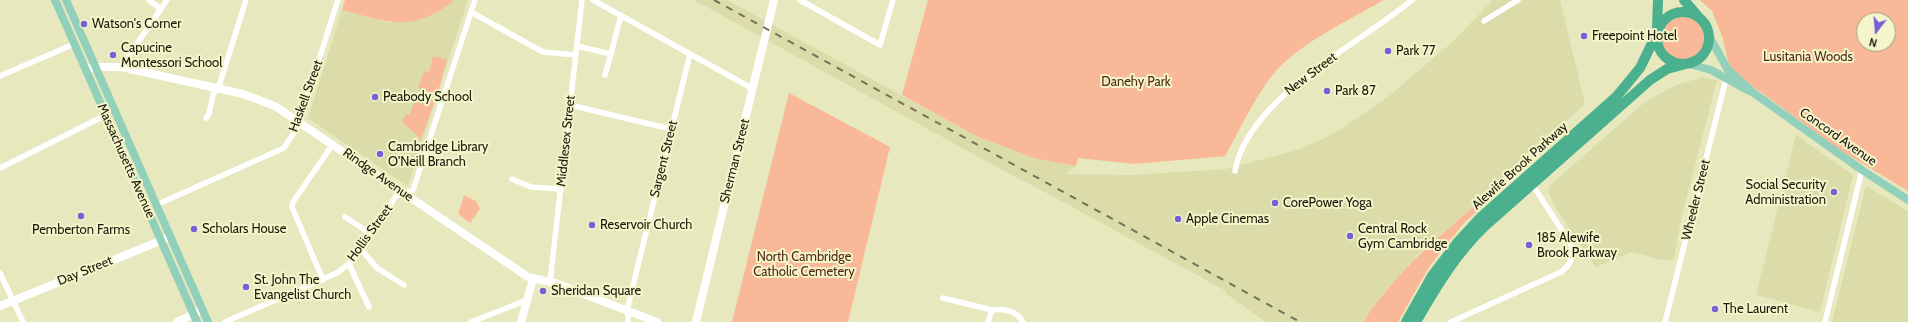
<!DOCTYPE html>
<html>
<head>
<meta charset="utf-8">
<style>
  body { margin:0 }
  #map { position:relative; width:1908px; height:322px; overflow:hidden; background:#e7e8bd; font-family:Cabin,sans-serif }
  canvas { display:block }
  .north { position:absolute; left:1856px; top:12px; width:40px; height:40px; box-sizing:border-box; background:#f4f5ca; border:1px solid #9d9d7e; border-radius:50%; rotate:196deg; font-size:11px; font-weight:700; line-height:16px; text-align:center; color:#1b1a0b }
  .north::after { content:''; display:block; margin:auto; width:14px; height:18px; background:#765fd9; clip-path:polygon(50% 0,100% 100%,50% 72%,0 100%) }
</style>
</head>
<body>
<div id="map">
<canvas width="1908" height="322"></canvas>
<div class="north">N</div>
</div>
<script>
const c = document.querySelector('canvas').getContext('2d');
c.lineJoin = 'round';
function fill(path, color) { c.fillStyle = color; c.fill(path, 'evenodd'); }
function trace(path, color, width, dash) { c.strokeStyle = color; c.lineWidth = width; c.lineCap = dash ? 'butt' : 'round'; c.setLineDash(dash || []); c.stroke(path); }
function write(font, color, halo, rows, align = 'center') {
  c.font = font + ' Cabin,sans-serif'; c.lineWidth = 4; c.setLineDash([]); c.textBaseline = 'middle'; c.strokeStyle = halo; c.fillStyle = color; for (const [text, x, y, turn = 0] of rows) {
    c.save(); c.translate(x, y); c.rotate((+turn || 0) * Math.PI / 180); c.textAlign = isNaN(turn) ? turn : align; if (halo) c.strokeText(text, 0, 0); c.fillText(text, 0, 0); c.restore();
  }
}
fill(new Path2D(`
  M454,0H468L408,185H406L308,118L342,10L389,23L433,14Z
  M694,0H727L976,136L1034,158L1076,166L1066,174L1133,175L1226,169L1297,150L1323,139L1346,126L1389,96L1450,44L1493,0H1560L1585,104L1516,168L1419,254L1389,286L1362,322H1266L1225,293L1226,291L1032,185L1013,176Z
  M1703,77L1717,80L1682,215L1674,259L1662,260L1631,252L1596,267L1557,210L1548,192L1549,186L1646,101L1676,85Z
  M1796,135L1853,175L1820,312L1756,295Z
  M1866,186L1908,211V322H1832Z`), '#dcdcaa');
fill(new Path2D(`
  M345,0H454C414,34 387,22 342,10Z
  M928,0H1384C1351,19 1314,36 1286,61C1261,82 1242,127 1225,156L1135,164L1078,158L1076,166L1034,158L976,136L902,95Z
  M1700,0H1908V191L1843,152L1730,70L1723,39L1712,11ZM1864,20H1888V44H1864Z
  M1660 38a22 22 0 1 1 44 0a22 22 0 1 1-44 0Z
  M433,56L447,60L438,91L433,93L418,88L424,71L429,72Z
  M789,93L890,147L848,322H732Z
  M416,95L431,100L434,103L421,139L402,122L406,114L410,115Z
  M1488,194V201L1464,223L1443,249L1429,267L1398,322H1363C1396,271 1443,233 1488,194Z
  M464,195L476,201L480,209L470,223L458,214Z`), '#f9b998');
trace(new Path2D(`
  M149,0L161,9
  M593,0L753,89
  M800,0L880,45L893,0
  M471,12L543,52L576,55
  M1484,21L1518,0
  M577,46L611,54L621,15
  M121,67L167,0
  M605,75L611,54
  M0,76L74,44
  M570,105L671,129
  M206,118L209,114L213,95L220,83L246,0
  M0,168L106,115
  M1235,171C1248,97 1359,45 1412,0
  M512,179L531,187L561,189
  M156,205L284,148L297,128L338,0
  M345,217L371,234
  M361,249L377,268L404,285
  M349,264L369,307
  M0,273L23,322
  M323,280L292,207L293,202L333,144
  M550,282L582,0
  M943,298L992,310C1004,308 1017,311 1023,322
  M225,322L337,273L349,264L361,249L396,196L413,190L475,0
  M471,322L527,300
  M628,322V306L690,54
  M988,322L992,310
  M1451,322L1561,272C1571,264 1573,259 1572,246L1532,184
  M1665,322L1726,79
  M1825,322L1862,170`), '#fff', 5.5);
trace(new Path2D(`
  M86,69L96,67H121L243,94L275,106L528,277L555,283L657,322
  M0,306L170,237
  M177,322L202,310
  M521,322L533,279
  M696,322L774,0`), '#fff', 8);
trace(new Path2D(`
  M55,0L197,322
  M66,0L208,322
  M1709,36L1728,70L1755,94L1862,170L1908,200
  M1689,64L1711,70L1749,91`), '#93d0bb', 8);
trace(new Path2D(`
  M1684,0L1697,15
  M1657 38a26 26 0 1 1 52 0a26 26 0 1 1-52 0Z
  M1657,28L1658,0
  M1406,322L1432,276L1457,243L1481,217L1617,96L1640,68L1656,35
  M1416,322C1436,287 1456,254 1485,226L1650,80L1667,69L1686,64`), '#4bb08e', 10);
trace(new Path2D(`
  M714,0L1300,322`), '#737358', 2, [7, 7]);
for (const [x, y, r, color] of [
  [84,24,4,"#765fd9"],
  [1584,36,4,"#765fd9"],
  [1388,51,4,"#765fd9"],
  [113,55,4,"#765fd9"],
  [1327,91,4,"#765fd9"],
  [375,97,4,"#765fd9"],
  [380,154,4,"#765fd9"],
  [1834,192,4,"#765fd9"],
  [1275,203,4,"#765fd9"],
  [81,216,4,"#765fd9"],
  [1178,219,4,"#765fd9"],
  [592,225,4,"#765fd9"],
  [194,229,4,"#765fd9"],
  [1350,236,4,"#765fd9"],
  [1529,245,4,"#765fd9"],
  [246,287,4,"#765fd9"],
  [543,291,4,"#765fd9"],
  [1715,309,4,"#765fd9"]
]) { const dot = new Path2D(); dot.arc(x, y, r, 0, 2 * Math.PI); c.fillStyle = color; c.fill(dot); trace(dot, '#f4f5ca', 1.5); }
write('13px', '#1b1a0b', '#f4f5ca', [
  ["Watson's Corner",92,24],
  ["Freepoint Hotel",1592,36],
  ["Capucine",121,48],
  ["Montessori School",121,63],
  ["Park 77",1396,51],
  ["Park 87",1335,91],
  ["Peabody School",383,97],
  ["Cambridge Library",388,147],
  ["O'Neill Branch",388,162],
  ["Social Security",1826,185,"right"],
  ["Administration",1826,200,"right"],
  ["CorePower Yoga",1283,203],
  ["Apple Cinemas",1186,219],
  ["Reservoir Church",600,225],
  ["Scholars House",202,229],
  ["Central Rock",1358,229],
  ["Gym Cambridge",1358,244],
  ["Pemberton Farms",81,230,"center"],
  ["185 Alewife",1537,238],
  ["Brook Parkway",1537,253],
  ["St. John The",254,280],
  ["Evangelist Church",254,295],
  ["Sheridan Square",551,291],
  ["The Laurent",1723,309]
], 'left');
write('13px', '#522a14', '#f4f5ca', [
  ["Lusitania Woods",1808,57],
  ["Danehy Park",1136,82],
  ["North Cambridge",804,257],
  ["Catholic Cemetery",804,272]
]);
write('13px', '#1b1a0b', '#f4f5ca', [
  ["New Street",1311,74,-37],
  ["Haskell Street",306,96,-70],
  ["Concord Avenue",1838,137,35],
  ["Middlesex Street",566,141,-84],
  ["Sargent Street",664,159,-76],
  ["Massachusetts Avenue",126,161,66],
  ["Sherman Street",735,161,-76],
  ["Alewife Brook Parkway",1520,166,-42],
  ["Rindge Avenue",378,175,35],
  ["Wheeler Street",1696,200,-76],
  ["Hollis Street",370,233,-54],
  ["Day Street",85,271,-22]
]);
</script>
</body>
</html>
